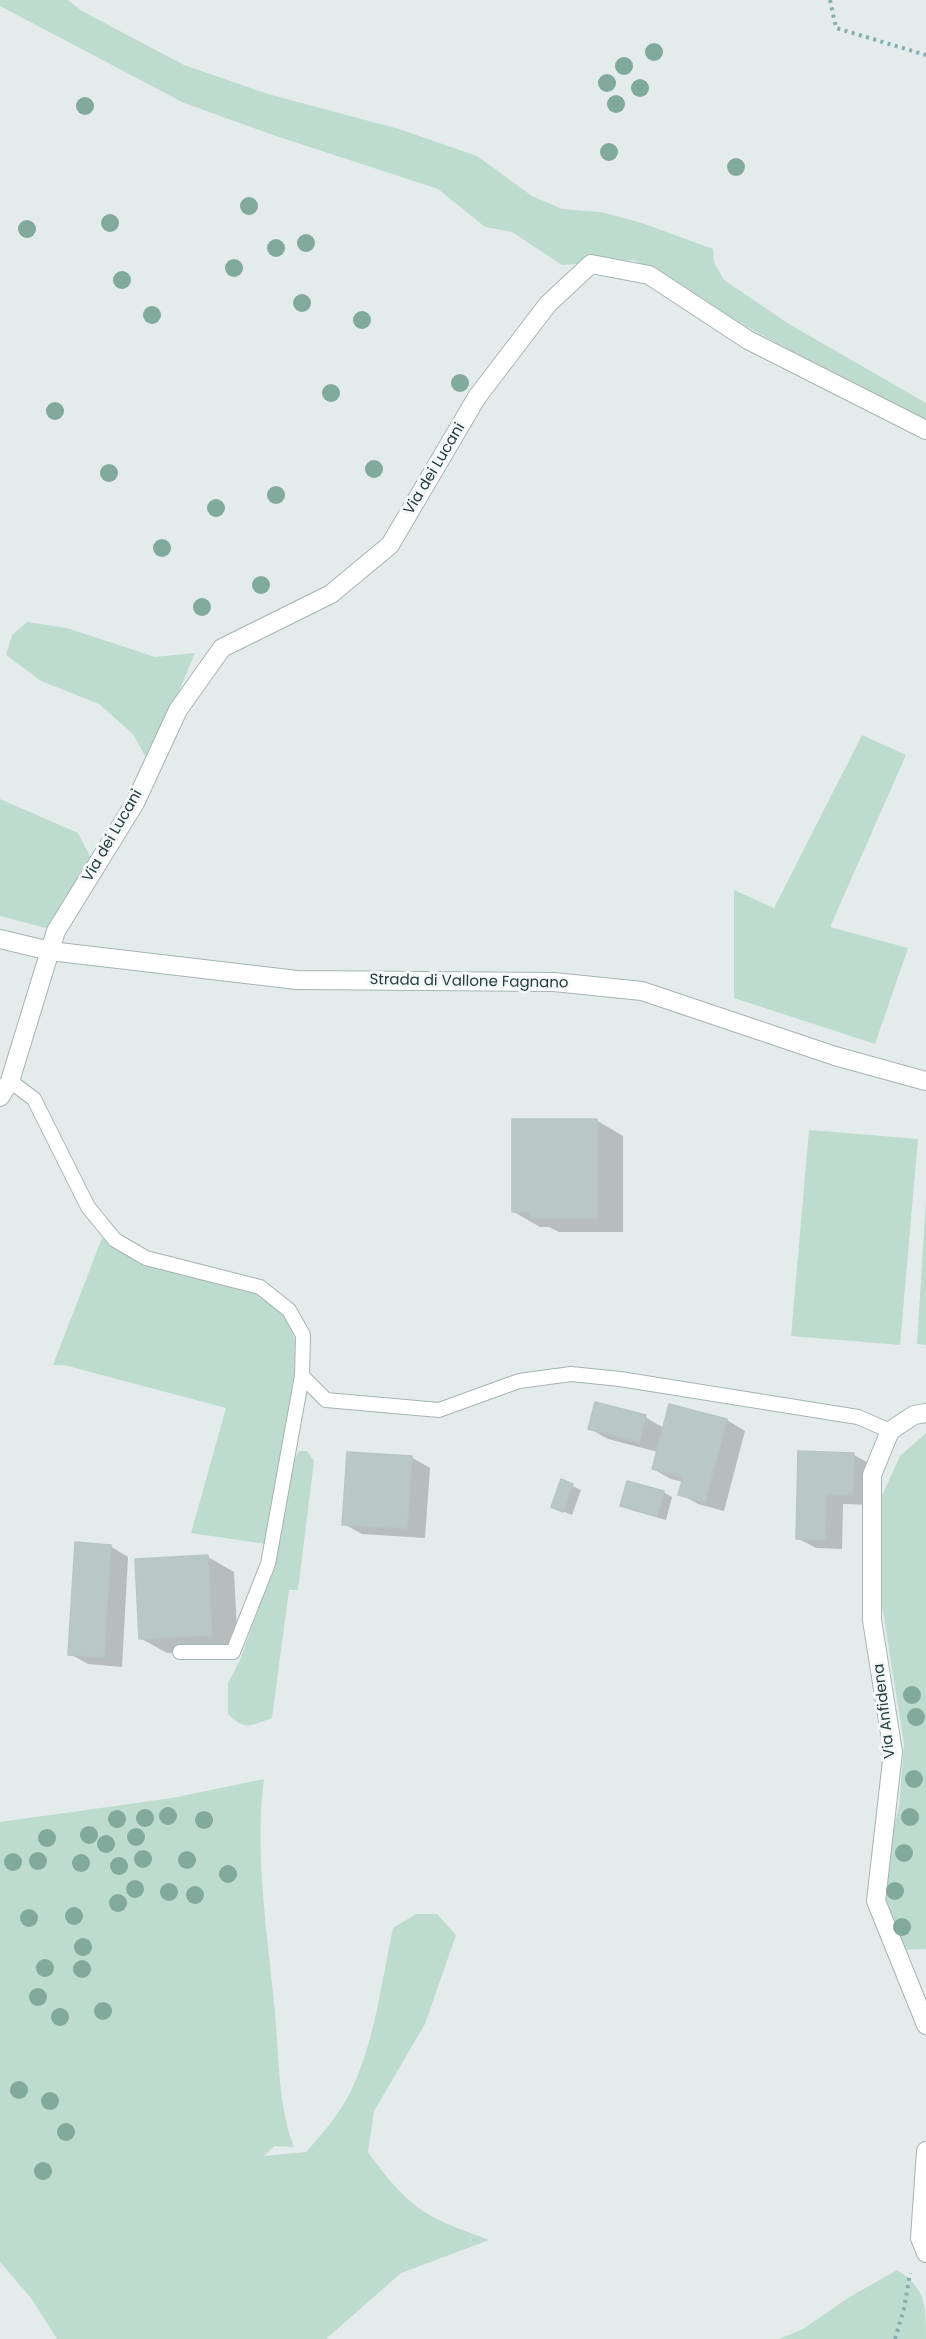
<!DOCTYPE html>
<html>
<head>
<meta charset="utf-8">
<style>
  body { margin:0 }
  canvas { display:block; background:#e3eceb }
</style>
</head>
<body>
<canvas width="926" height="2339"></canvas>
<script>
const c = document.querySelector('canvas').getContext('2d');
c.lineJoin = 'round';
function fill(path, color) { c.fillStyle = color; c.fill(path, 'evenodd'); }
function trace(path, color, width, dash) { c.strokeStyle = color; c.lineWidth = width; c.lineCap = dash ? 'butt' : 'round'; c.setLineDash(dash || []); c.stroke(path); }
function write(font, color, halo, rows, align = 'center') {
  c.font = font + ' Poppins,sans-serif'; c.lineWidth = 6; c.setLineDash([]); c.textBaseline = 'middle'; c.strokeStyle = halo; c.fillStyle = color; for (const [text, x, y, turn = 0] of rows) {
    c.save(); c.translate(x, y); c.rotate((+turn || 0) * Math.PI / 180); c.textAlign = isNaN(turn) ? turn : align; if (halo) c.strokeText(text, 0, 0); c.fillText(text, 0, 0); c.restore();
  }
}
fill(new Path2D(`
  M0,0H68L82,11L184,65L268,94L399,129L477,156L532,196L562,209L601,212L642,223L713,249L714,262L724,280L789,324L926,403V424L703,303L662,275L634,260L562,265L512,232L485,227L438,189L273,135L184,103L0,6Z
  M27,622L67,628L155,657L195,653L149,763L133,734L99,704L41,681L6,655L12,635Z
  M862,735L906,755L830,927L908,948L875,1044L734,998V890L774,908Z
  M0,799L78,833L94,864L53,930L0,916Z
  M809,1130L918,1139L900,1345L791,1336Z
  M926,1200V1345L917,1344Z
  M102,1238L139,1259L236,1285L268,1299L290,1322L297,1349L295,1398L266,1544L191,1533L226,1408L64,1365H53Z
  M926,1433V1949L903,1950L885,1904L881,1875L899,1807L904,1744L877,1573L875,1511L900,1456Z
  M299,1451H307L314,1461L298,1590H289L272,1718C251,1725 246,1732 228,1714V1683L240,1660L268,1582L293,1463Z
  M264,1779C254,1855 268,1935 275,2012C279,2057 278,2105 294,2147L274,2146L264,2156L306,2152C322,2134 338,2116 350,2093C375,2042 381,1983 393,1928L416,1914H437L456,1935L425,2024L374,2111L368,2152C380,2169 394,2187 410,2201C431,2220 463,2230 489,2240L401,2273L326,2339H57L31,2298L0,2262V1822L172,1798Z
  M897,2270C926,2288 926,2305 926,2339H779L803,2329L848,2298Z`), '#bddccf');
fill(new Path2D(`
  M596,1120L623,1136V1232H559L549,1227H540L514,1212Z
  M645,1417L664,1428L727,1420L745,1431L724,1511L698,1504L680,1494L683,1482L671,1479L653,1469L658,1452L608,1439L590,1429Z
  M800,1453L854,1455L872,1465L871,1505L843,1504L842,1549L816,1548L797,1538Z
  M411,1457L430,1468L425,1538L362,1534L344,1524Z
  M562,1481L581,1490L572,1515L562,1511Z
  M663,1492L672,1497L666,1520L631,1510L622,1505Z
  M110,1546L128,1557L122,1667L88,1664L70,1654Z
  M208,1557L234,1572L238,1650L167,1653L140,1638Z`), '#0003');
const building = new Path2D(`
  M512,1119H597V1218H531L530,1212H512Z
  M595,1402L646,1415L639,1442L588,1429Z
  M669,1404L727,1419L705,1502L678,1495L683,1477L652,1469Z
  M798,1451L854,1453L853,1495L826,1494L825,1540L796,1539Z
  M347,1452L412,1456L407,1528L342,1525Z
  M561,1479L573,1484L563,1512L551,1507Z
  M627,1481L664,1491L657,1516L620,1506Z
  M75,1542L111,1545L104,1657L68,1655Z
  M208,1555L212,1635L139,1639L135,1559Z`);
fill(building, '#b9c7c5');
trace(building, '#b6c6c4', 1.5);
const lane = new Path2D(`
  M10,1081L34,1099L88,1207L115,1240L146,1258L260,1287L289,1310L303,1335L302,1376
  M180,1652H233L268,1564L302,1376L326,1400L439,1410L519,1381L571,1374L620,1379L858,1417L890,1431`);
const street = new Path2D(`
  M0,939L50,951L297,980L554,982L642,991L835,1056L926,1081
  M0,1097L10,1081L56,931L135,803L178,710L222,648L331,594L390,545L477,397L548,304L591,264L649,275L748,340L926,430
  M926,1413L914,1415L890,1431L872,1475V1620L893,1752L876,1901L926,2025
  M926,2151L920,2238L926,2253`);
trace(lane, '#a6b4b3', 16);
trace(street, '#a6b4b3', 20);
trace(new Path2D(`
  M830,0L836,28L926,55
  M895,2339L904,2309L910,2273`), '#85aead', 4, [3, 4.5]);
trace(lane, '#fff', 14);
trace(street, '#fff', 18);
c.fillStyle = '#81a99c';
for (const [x, y] of [
  [654,52],
  [624,66],
  [607,83],
  [640,88],
  [616,104],
  [85,106],
  [609,152],
  [736,167],
  [249,206],
  [110,223],
  [27,229],
  [306,243],
  [276,248],
  [234,268],
  [122,280],
  [302,303],
  [152,315],
  [362,320],
  [460,383],
  [331,393],
  [55,411],
  [374,469],
  [109,473],
  [276,495],
  [216,508],
  [162,548],
  [261,585],
  [202,607],
  [912,1695],
  [916,1717],
  [914,1779],
  [168,1816],
  [910,1817],
  [145,1818],
  [117,1819],
  [204,1820],
  [89,1835],
  [136,1837],
  [47,1838],
  [106,1844],
  [904,1853],
  [143,1859],
  [187,1860],
  [38,1861],
  [13,1862],
  [81,1863],
  [119,1866],
  [228,1874],
  [135,1889],
  [895,1891],
  [169,1892],
  [195,1895],
  [118,1903],
  [74,1916],
  [29,1918],
  [902,1927],
  [83,1947],
  [45,1968],
  [82,1969],
  [38,1997],
  [103,2011],
  [60,2017],
  [19,2090],
  [50,2101],
  [66,2132],
  [43,2171]
]) { c.beginPath(); c.arc(x, y, 9, 0, 2 * Math.PI); c.fill(); }
write('15px', '#243c3d', '#f4f9f8', [
  ["Via dei Lucani",435,469,-59],
  ["Via dei Lucani",113,836,-60],
  ["Strada di Vallone Fagnano",469,982,1],
  ["Via Anfidena",885,1711,-97]
]);
</script>
</body>
</html>
